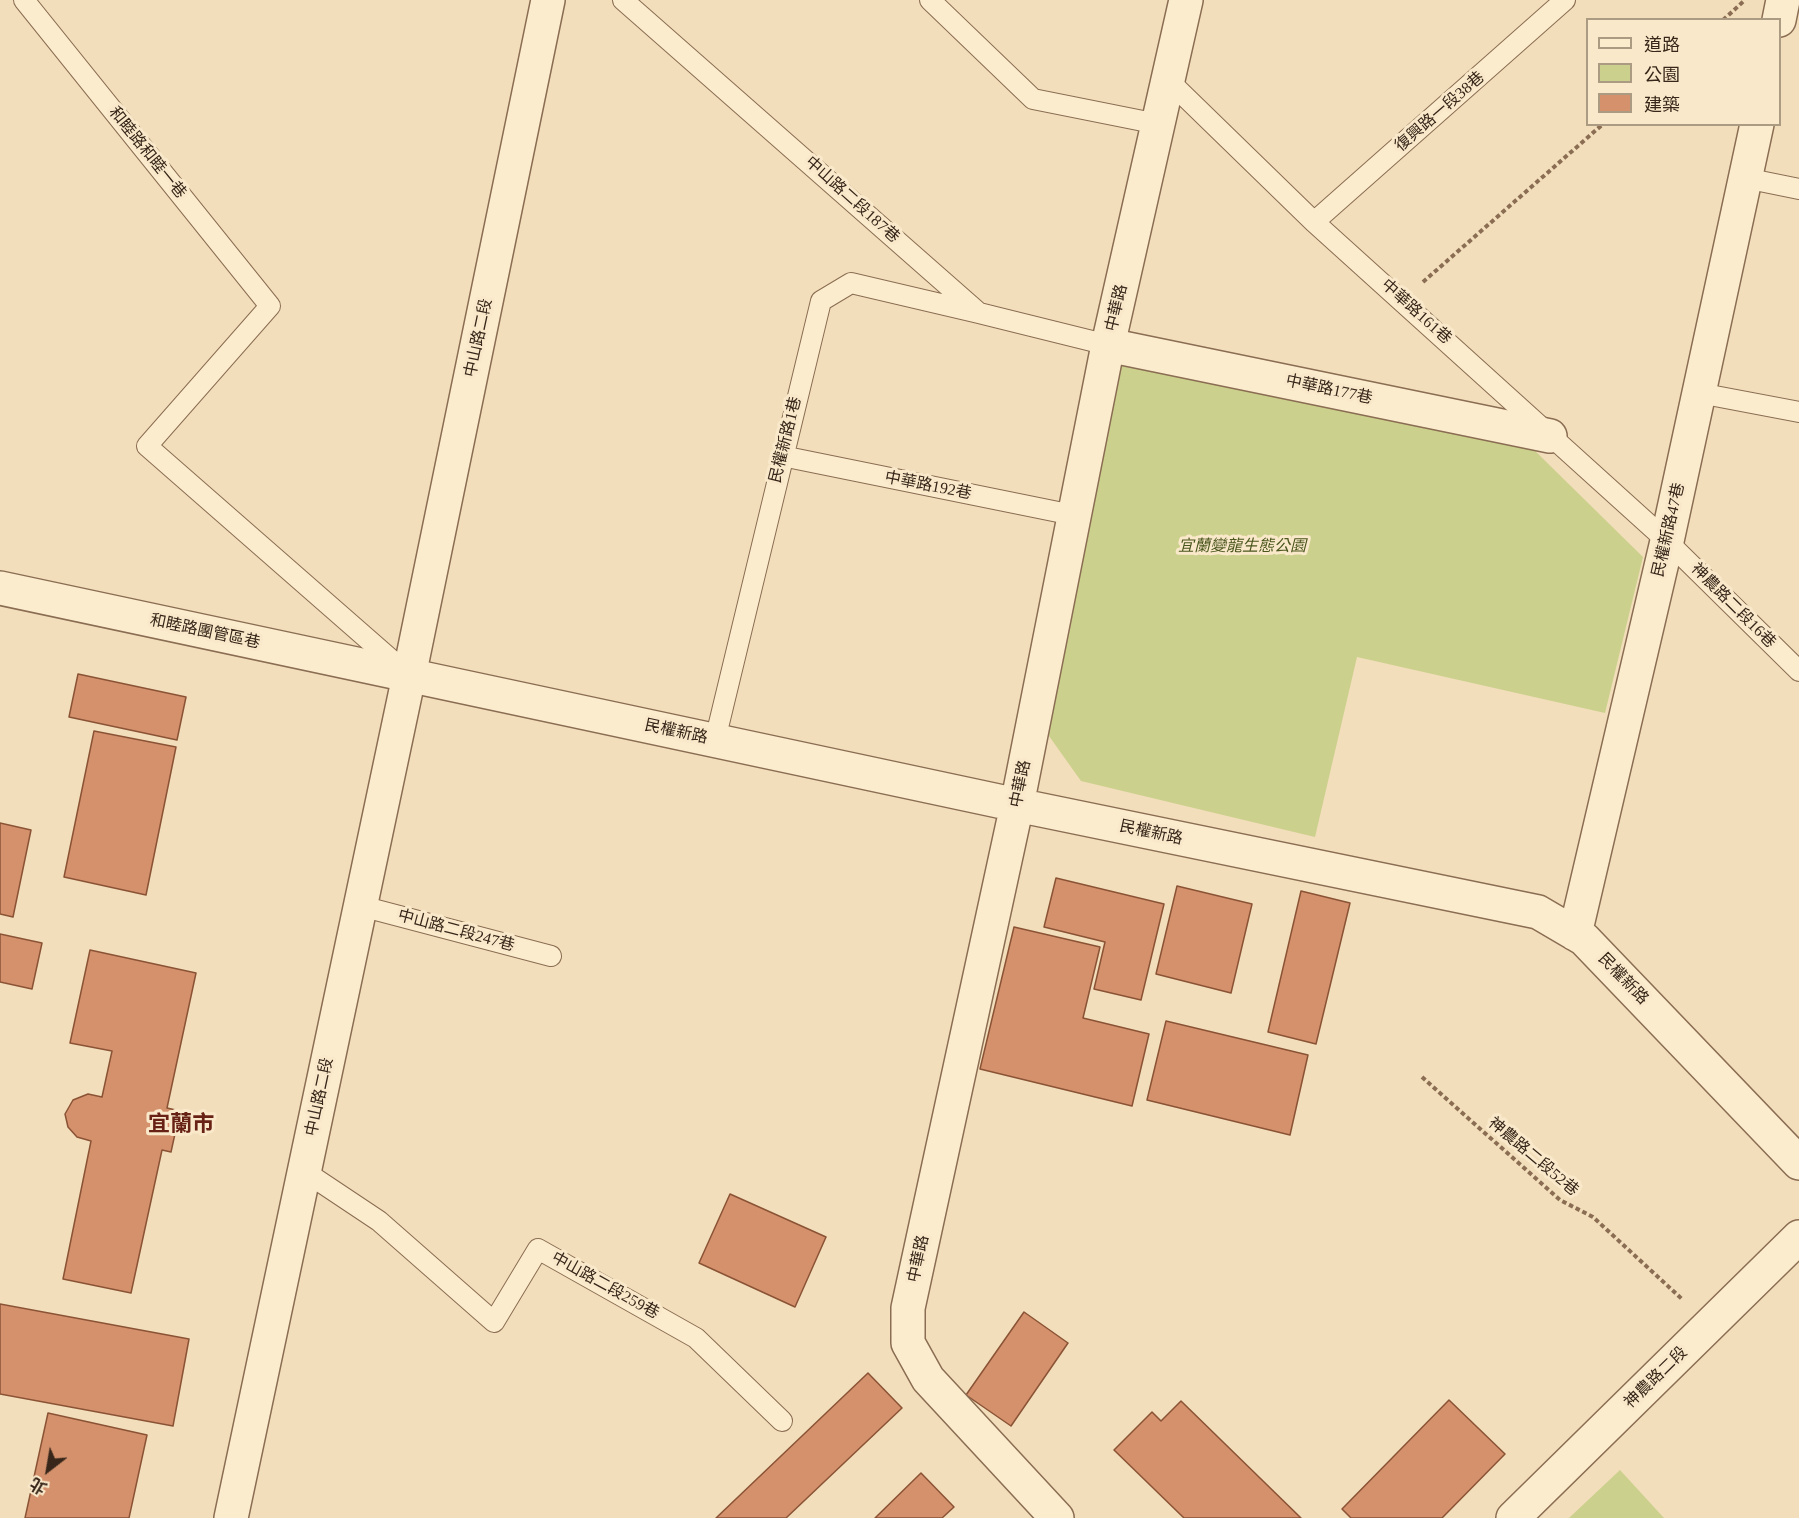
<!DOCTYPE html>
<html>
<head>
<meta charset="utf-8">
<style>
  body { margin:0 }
  #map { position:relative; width:1799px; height:1518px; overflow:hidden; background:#f2deba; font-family:"Times New Roman","Noto Sans TC",serif }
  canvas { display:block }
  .legend { position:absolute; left:1586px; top:18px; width:195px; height:108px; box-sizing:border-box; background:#f9e9ca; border:2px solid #ab9b83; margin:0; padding:8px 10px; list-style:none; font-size:18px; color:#372619 }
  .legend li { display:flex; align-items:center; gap:12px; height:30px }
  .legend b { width:30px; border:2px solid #ab9b83 }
  .north { position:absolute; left:18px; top:1440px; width:60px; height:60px; -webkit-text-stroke:4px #f9e9ca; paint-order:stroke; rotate:211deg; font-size:16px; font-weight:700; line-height:24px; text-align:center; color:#372619 }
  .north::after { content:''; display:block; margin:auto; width:21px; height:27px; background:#372619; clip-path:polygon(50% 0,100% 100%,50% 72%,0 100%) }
</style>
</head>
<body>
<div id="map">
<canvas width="1799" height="1518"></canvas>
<ul class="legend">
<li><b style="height:8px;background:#fcecce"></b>道路</li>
<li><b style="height:16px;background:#ccd08d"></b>公園</li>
<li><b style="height:16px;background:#d4916c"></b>建築</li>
</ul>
<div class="north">北</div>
</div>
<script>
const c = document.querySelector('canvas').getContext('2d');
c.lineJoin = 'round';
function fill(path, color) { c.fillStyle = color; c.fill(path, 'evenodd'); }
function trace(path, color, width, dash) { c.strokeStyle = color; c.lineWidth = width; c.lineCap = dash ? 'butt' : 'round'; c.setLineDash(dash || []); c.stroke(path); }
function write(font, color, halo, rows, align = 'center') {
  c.font = font + ' "Times New Roman","Noto Sans TC",serif'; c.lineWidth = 6; c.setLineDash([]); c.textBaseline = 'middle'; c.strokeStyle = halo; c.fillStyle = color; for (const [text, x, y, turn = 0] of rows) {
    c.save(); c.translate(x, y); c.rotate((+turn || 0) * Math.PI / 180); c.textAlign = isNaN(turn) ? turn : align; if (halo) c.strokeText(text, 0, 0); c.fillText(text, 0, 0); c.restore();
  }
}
fill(new Path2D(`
  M1118,356L1525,441L1643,557L1605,713L1357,657L1315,837L1081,781L1044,729Z
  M1620,1470L1664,1518H1569Z`), '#ccd08d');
const building = new Path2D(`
  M78,674L186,697L177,740L69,717Z
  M94,731L176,747L146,895L64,877Z
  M0,823L31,830L13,917L0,914Z
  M1056,878L1164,904L1141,1000L1094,989L1105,942L1044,927Z
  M1177,886L1252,904L1231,993L1156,974Z
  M1301,891L1350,903L1316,1044L1268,1032Z
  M1014,927L1100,947L1083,1018L1149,1034L1132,1106L980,1069Z
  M0,934L42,943L32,989L0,982Z
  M90,950L196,973L167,1108L180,1111L171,1152L162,1150L131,1293L63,1279L91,1141L77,1137L68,1127L65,1114L73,1100L88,1094L102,1097L112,1051L70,1043Z
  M1166,1021L1308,1055L1290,1135L1147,1100Z
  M730,1194L826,1237L795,1307L699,1263Z
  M0,1304L189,1339L173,1426L0,1394Z
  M1024,1312L1068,1343L1011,1426L966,1395Z
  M868,1373L902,1408L786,1518H716Z
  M1449,1400L1505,1454L1442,1518H1351L1342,1509Z
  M1181,1401L1301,1518H1184L1114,1450L1152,1412L1161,1421Z
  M48,1413L147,1435L129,1518H25Z
  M921,1473L954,1507L942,1518H875Z`);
fill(building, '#d4916c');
trace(building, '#8b5336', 1.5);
const service = new Path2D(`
  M24,0L270,306L147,446L403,670
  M623,0L979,313L1108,345
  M930,0L1033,99L1158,124
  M1168,80L1314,222L1667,541L1799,671
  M1745,178L1799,189
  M1314,222L1565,0
  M1699,393L1799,412
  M782,456L1073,515
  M715,740L821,301L851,283L979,313
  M361,906L551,956
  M304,1171L379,1221L494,1322L538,1249L696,1338L782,1421`);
const minor = new Path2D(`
  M1779,20L1783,0
  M1108,345L1550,436
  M0,588L1017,805L1538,912L1584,939L1799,1163
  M1575,934L1667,541L1757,124
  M1057,1518L928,1379L908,1343V1308L1017,805L1108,345L1186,0`);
const tertiary = new Path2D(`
  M231,1518L409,676L548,0
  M1513,1518L1799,1237`);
trace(service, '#8a6d53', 22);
trace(minor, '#8a6d53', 36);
trace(tertiary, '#8a6d53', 36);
trace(new Path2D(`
  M1723,20L1745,0
  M1423,282L1603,124
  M1422,1077L1560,1200L1593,1217L1683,1300`), '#8a6d53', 4, [4.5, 3]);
trace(service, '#fcecce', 20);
trace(minor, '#fcecce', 33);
trace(tertiary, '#fcecce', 33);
write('16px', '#372619', '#f9e9ca', [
  ["復興路一段38巷",1440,112,-41],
  ["和睦路和睦一巷",147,153,51],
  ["中山路二段187巷",852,200,42],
  ["中華路",1117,308,-77],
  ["中華路161巷",1416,312,42],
  ["中山路二段",479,338,-78],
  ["中華路177巷",1329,390,12],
  ["民權新路1巷",786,440,-76],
  ["中華路192巷",928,486,11],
  ["民權新路47巷",1669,530,-77],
  ["神農路二段16巷",1733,606,45],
  ["和睦路團管區巷",205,632,12],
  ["民權新路",676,732,12],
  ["中華路",1021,784,-79],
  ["民權新路",1151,833,12],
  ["中山路二段247巷",456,931,15],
  ["民權新路",1623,979,46],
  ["中山路二段",320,1097,-78],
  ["神農路二段52巷",1533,1157,40],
  ["中華路",919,1259,-78],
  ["中山路二段259巷",605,1286,29],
  ["神農路二段",1656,1378,-44]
]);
write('italic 16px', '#4b561e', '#f9e9ca', [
  ["宜蘭變龍生態公園",1242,547]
]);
write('bold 22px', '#682215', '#f9e9ca', [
  ["宜蘭市",181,1125]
]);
</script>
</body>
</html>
